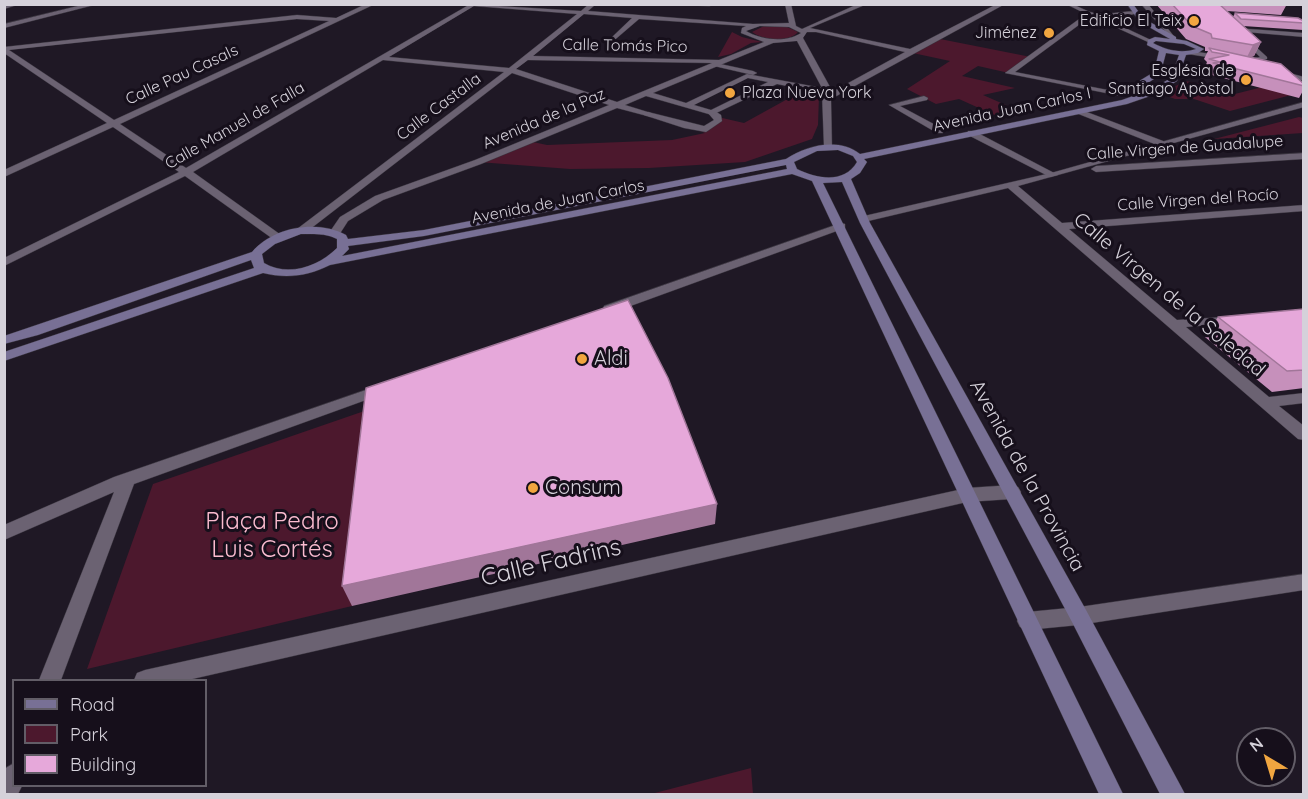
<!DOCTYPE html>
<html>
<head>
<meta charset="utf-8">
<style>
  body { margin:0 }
  #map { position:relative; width:1308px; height:799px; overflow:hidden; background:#1f1825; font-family:Quicksand,sans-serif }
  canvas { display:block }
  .frame { position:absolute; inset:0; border:6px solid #d5d1da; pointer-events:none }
  .legend { position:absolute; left:12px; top:679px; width:195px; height:108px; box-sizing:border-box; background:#160f1b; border:2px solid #625d67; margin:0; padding:8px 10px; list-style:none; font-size:18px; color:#d5d1da }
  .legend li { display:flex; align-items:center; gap:12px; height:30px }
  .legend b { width:30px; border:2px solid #625d67 }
  .north { position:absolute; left:1236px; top:727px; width:60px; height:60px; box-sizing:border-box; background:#160f1b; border:2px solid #625d67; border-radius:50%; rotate:322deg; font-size:16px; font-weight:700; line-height:24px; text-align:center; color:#d5d1da }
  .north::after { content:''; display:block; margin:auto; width:21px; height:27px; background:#f1a640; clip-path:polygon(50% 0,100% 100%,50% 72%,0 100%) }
</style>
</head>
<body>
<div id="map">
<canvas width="1308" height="799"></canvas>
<div class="frame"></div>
<ul class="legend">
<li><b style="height:8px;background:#787095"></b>Road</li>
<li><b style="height:16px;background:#4c182d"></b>Park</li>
<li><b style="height:16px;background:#e6a8da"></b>Building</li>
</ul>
<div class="north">N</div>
</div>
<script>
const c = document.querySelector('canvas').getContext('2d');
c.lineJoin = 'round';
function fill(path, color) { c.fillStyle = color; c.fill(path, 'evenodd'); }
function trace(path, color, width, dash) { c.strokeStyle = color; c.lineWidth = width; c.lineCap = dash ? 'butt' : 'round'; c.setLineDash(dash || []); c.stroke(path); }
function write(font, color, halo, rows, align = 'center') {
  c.font = font + ' Quicksand,sans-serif'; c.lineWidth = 6; c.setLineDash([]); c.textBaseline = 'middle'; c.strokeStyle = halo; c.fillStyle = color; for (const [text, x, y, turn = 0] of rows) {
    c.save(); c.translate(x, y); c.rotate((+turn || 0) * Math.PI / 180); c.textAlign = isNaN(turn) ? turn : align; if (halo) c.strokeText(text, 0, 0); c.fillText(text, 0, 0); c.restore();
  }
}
fill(new Path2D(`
  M764,26L787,27L798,32C789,43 762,40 752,32Z
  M732,32L742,37L762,42L751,43L731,54L718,57Z
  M935,38L1031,57L1009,73L978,66L962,76L1015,88L983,95L1024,113L1001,118L959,99L936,104L907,89L950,61L908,52Z
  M1185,81L1203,84L1197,86L1227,96L1286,81L1303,86V92L1230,111L1194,99H1175L1161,94Z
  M802,91L819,96L818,125L812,139L745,162L649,168L570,169L478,162L528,141L547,145L672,140L705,133L687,126L706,129L718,117L744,123Z
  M1299,117L1303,118V133L1214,139Z
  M373,408L352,606L87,669L153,484Z
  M751,768L753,794H651Z`), '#4c182d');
const pedestrian = new Path2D(`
  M711,62L753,71L757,73L753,75L714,66Z
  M924,96L928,98L927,100L900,106L943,129V133H937L889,105Z
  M1079,109L1163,141L1165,143L1157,145L1076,113L1075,111Z
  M709,111H715L721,115L722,121L706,132L684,128L644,115L648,112L704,126L714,120L708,113Z
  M968,131H974L1058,175L1050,177L968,135Z`);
const minor = new Path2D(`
  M18,4L17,5L4,9V5Z
  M86,4H98L4,28V24Z
  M366,4H375L120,124L186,168L467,6L465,4L581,11L589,4H596L588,11L753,24L789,23L785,4H791L796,26L802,29L858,4H867L810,28L910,49L997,4H1005L831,99L832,149L824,147L822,93L777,84L712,115L646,96L625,105L651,113V117L617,108L481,164L383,200L348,221L339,235H331L329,233L340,217L375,196L475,160L609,105L512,73L305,233H297V229L504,72L383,60L193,172L281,235V239H273L185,176L4,266V258L179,172L113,127L4,177V170L107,123L4,53V47L297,15L336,18ZM474,6L577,14L509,68L389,57ZM584,14L632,18L609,40L611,43L639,19L746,26L742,28L741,33L764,42L719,60L533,56ZM297,19L329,21L114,120L9,50ZM760,26L789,27L801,33C786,43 761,40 746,31ZM807,32H816L905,52L830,93V87L803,38ZM797,41L822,88L747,74L686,103L653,93L773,43ZM528,60L712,63L617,102L516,69ZM748,78L768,82L711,110L694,105Z
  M672,4H713L710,6Z
  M1066,4C1077,4 1084,11 1094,13C1110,15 1123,11 1138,11V13L1118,18L1102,17L1153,41L1148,42L1091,16L1015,72L1118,92H1121V96L1005,73L1086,14Z
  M1141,4H1148L1177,40H1173Z
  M1236,28L1304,33V37L1234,31Z
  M1243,35L1267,57V59L1248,63V59L1260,57L1241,38Z
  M1304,102V107L1018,186L1062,223L1304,205V211L1069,229L1177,320L1241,316L1243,319L1236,323L1186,327L1269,397L1304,393V403L1279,406L1304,426V440L1298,439L1008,188L864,222L859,219L864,216L1051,173Z
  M1304,153V159L1096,172L1091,169L1096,166Z
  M841,223L845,224V228L614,312L609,313L603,309L604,306Z
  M383,384L390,389L388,392L134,484L61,680H39L114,492L4,540V525L114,477Z
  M1012,485L1018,487L1021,492L1018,497L1012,499L967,502L188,680H134L137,673L145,670L967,488Z
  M1304,574V590L1079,625L1027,630L1020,627L1017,621L1020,615L1027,612L1079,607Z
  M14,763V786H22L18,794H4V769Z`);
const tertiary = new Path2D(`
  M1190,51L1226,56L1230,58L1226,60L1188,54Z
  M1275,69L1304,77V81L1272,73Z`);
const secondary = new Path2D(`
  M1127,4H1133L1143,18L1176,37V39L1187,41L1204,49L1198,53L1186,55L1177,81L1156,94L1127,104L864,159L867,162L860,173L851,179L870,223L1086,610L1185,794H1160L1072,622L860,223L842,182L823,183L1123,794H1099L812,181L792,174L330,265C308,276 287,279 263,273L4,361V352L254,268L251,260L38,335L4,344V336L252,252C273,227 317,219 346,235L348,239L424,230L786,159C807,145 839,137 860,154L1122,100L1150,90L1171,78L1179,55L1166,53L1160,75L1137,90L1115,96V92L1131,86L1154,72L1159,51L1147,45L1148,40L1155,37L1170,39L1149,27L1144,28ZM1156,41L1184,44L1196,49C1181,54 1166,50 1153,43ZM838,150L853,156L857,162C844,184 817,179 797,169L794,162L817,151ZM786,165L787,169L342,256L349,249L348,246L424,236ZM301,234C314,234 325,233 337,239V248C318,267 288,277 264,263L262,254L275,244Z`);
trace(pedestrian, '#3a353f', 1);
trace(minor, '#3a353f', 1);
trace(tertiary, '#3a353f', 1);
trace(secondary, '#3a353f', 1);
fill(pedestrian, '#6b6272');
fill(minor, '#6b6272');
fill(tertiary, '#6b6272');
fill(secondary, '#787095');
fill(new Path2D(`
  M1156,4H1287L1281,15L1227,11L1233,17L1235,13L1304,21L1303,30L1243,26L1261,42L1254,56L1250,57L1304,84V89L1299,98L1208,74L1209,71L1204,70L1207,62L1204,59L1208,51H1205V47L1186,39Z
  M1304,309V388L1272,392L1205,337L1218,317Z`), '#c690bb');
fill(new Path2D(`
  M1261,42L1254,56L1246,59L1253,45Z
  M717,504L715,524L352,606L342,586Z`), '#a17699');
const building = new Path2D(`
  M1172,4H1219L1261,42L1253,45L1212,38L1211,34L1192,26Z
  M1235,13L1298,18L1304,21V23L1241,19Z
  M1209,48L1281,64L1304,84V86L1213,63L1220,62L1209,59L1229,55L1212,52Z
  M628,300L668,378L717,504L342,586L366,388Z
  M1304,309V370L1287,371L1218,317Z`);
fill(building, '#e6a8da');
trace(building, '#a17699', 1.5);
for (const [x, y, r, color] of [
  [1194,21,6,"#f1a640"],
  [1049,33,6,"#f1a640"],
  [1246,80,6,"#f1a640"],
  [730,93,6,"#f1a640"],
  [582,359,6,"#f1a640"],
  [533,488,6,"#f1a640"]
]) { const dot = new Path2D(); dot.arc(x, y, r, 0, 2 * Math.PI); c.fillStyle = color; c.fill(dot); trace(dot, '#160f1b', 2); }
write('16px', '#d5d1da', '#160f1b', [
  ["Edificio El Teix",1182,21],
  ["Jiménez",1037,33],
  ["Església de",1234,71],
  ["Santiago Apòstol",1234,89],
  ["Plaza Nueva York",742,93,"left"]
], 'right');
write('16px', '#d5d1da', '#160f1b', [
  ["Calle Tomás Pico",625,46,1],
  ["Calle Pau Casals",182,75,-25],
  ["Calle Castalla",439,107,-37],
  ["Avenida Juan Carlos I",1012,110,-12],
  ["Avenida de la Paz",544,119,-23],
  ["Calle Manuel de Falla",235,126,-30],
  ["Calle Virgen de Guadalupe",1185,148,-4],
  ["Calle Virgen del Rocío",1198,200,-4],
  ["Avenida de Juan Carlos",558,202,-11]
]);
write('20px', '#d5d1da', '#160f1b', [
  ["Calle Virgen de la Soledad",1169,295,40],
  ["Avenida de la Provincia",1027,476,61]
]);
write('20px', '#d5d1da', '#160f1b', [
  ["Aldi",594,359],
  ["Consum",545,488]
], 'left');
write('24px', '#fabbcf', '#160f1b', [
  ["Plaça Pedro",272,522],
  ["Luis Cortés",272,550]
]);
write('24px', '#d5d1da', '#160f1b', [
  ["Calle Fadrins",551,563,-13]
]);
</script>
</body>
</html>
